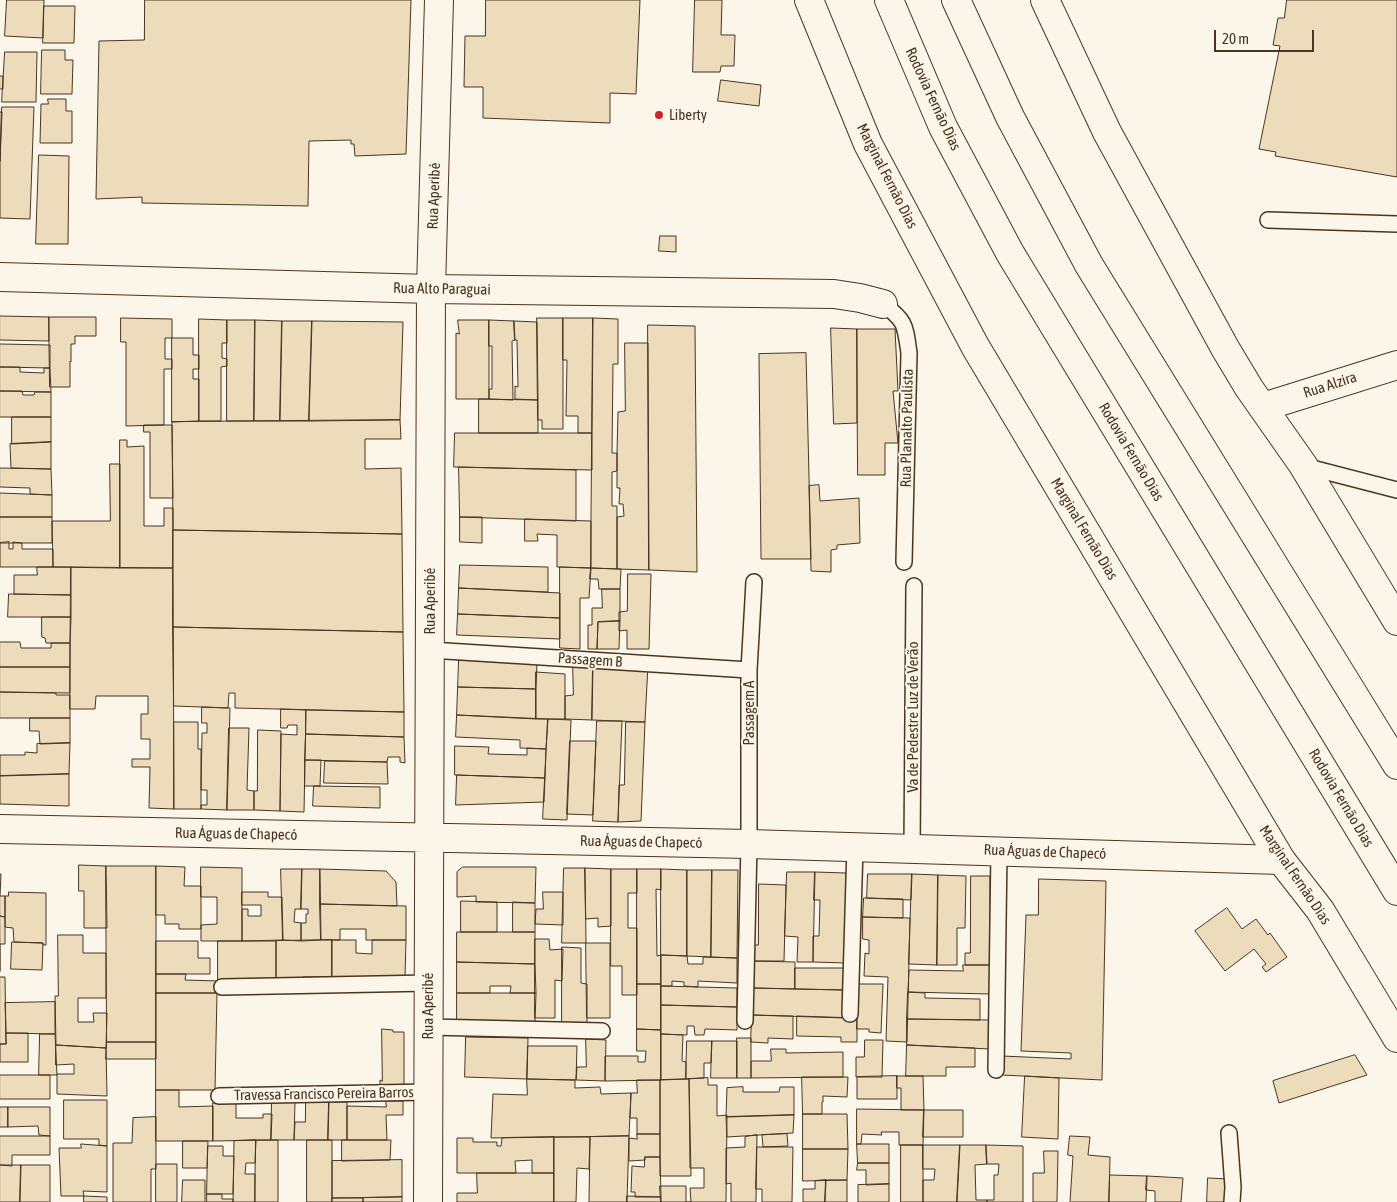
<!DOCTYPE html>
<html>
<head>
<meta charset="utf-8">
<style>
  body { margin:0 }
  #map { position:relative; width:1397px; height:1202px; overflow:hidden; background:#fbf6e9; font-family:"Asap Condensed",sans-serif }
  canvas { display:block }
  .scale { position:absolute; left:1214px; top:30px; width:100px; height:22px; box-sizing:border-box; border:2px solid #4a3520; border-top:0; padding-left:6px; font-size:15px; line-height:18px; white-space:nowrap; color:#4a3520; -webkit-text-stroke:4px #fbf6e9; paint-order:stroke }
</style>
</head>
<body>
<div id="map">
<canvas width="1397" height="1202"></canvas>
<div class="scale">20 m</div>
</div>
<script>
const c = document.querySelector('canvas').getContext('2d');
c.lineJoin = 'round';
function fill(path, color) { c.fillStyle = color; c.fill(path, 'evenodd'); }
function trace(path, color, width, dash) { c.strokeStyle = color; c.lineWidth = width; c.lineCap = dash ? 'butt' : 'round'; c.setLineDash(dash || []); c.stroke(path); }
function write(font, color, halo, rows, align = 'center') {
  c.font = font + ' "Asap Condensed",sans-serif'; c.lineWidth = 4; c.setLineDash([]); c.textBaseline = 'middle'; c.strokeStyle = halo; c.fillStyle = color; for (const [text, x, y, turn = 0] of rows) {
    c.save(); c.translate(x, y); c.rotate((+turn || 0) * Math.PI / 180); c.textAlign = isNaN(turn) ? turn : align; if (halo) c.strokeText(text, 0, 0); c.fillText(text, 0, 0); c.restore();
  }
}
const building = new Path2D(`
  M7,0H44L43,38L5,36Z
  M145,0H411L406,154L355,156L354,144H351V140L309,141L308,206L142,203V197L96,199L99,41L144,40Z
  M486,0H640L636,94L610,93V123L483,118V87H464L465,36H485Z
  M695,0H722L721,35H735L734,66H721L720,72H693Z
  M1287,0H1397V177L1275,156L1276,152L1259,149L1280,46L1273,45L1278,18H1284Z
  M44,6H75L74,43H43Z
  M42,50H65V60H73L72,94H41Z
  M5,52H37L36,102H2Z
  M0,76H3V89H0Z
  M721,80L761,85L759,106L718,101Z
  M48,99H66V111H72V143H40L41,104H48Z
  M2,107H34L30,219L0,218V161Z
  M0,112H2L0,161Z
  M39,155L69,156L68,244H36Z
  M660,236H676V252L659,251Z
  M0,316L49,317V341L0,340Z
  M49,317H96V336H75V344H71V362L70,361V387H50Z
  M121,318L172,319V338H165V359H172V369H164V425L126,426V342H121Z
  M537,318H563V429H542V420H538Z
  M563,318H593L592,433H578V416H566L567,360H563Z
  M593,318L618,319V364H613L612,453H617V471L612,472V506H617V569L591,568Z
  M199,319L227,320V343H222V358L227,359V366L221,367V421H199Z
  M227,320H255L254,421H227Z
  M255,320L282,321L280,421H254Z
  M458,320H489V399H456V333L459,334Z
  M489,320L514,321L515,340L512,341L513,400L489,399V389H492V346H489Z
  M282,321H312L309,421H280Z
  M312,321L403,322L400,420L309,421Z
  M514,321L537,322L538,400L515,399V386L518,387L517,340H515Z
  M648,325L695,326L697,572L649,570Z
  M831,328L857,329V423L834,424Z
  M857,329H895L898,391H893L898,443H885V475H858Z
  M172,338H193V355H199V369H193V379H199V421L172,422Z
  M625,343H648L649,570L617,569V517L624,516L623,504H619L620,488H617V453L618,412L625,411Z
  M0,344L50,345V368L0,367Z
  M806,353L811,559H761L759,354Z
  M0,367H20V372L44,373V368H50L51,392L0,391Z
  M0,391H22L23,395H34L35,392H51V417H0Z
  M479,399L538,400V433H479Z
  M12,417H51V442L12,444Z
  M400,420L401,439H365V469L401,468L402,534L173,530L172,422Z
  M144,425H172L173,498H150V432H144Z
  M455,433H592V470L454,467Z
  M120,440H127V447L144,446V526H164V508H173V568H120Z
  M51,442V469L11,468L10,444Z
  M110,464H120V568L53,567L52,521H110Z
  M459,467L576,470V521L460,517Z
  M0,468L51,469L52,495L30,494V488L0,487Z
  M819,485L820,501L859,498L860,543L837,545V549L831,550V572L811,571L809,486Z
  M0,493L52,495V517H0Z
  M0,517H52V543H0Z
  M460,517H482V543L460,542Z
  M525,519L591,521V568L557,567V535L537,534L538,541H525Z
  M173,530L402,534L403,632L173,627Z
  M9,542V549H13V542L22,543V549H53V567H0V543Z
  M460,565L548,567V592L459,588Z
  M37,567H71V595L14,594V575H37Z
  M71,567L173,568L174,809L149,808L150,767H132V759H150V739H141V714H148V696H96L95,709H70Z
  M560,567L591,568L589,598H580V649L560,648Z
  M591,568L621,569L620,589H599L598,579H590Z
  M628,574H651L649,649H627V630L619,631V612L627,611Z
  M459,588L560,593V618L458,614Z
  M602,589H620V621L598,622L597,649H588V625H592V608H602Z
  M9,594L71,595V617H8Z
  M458,614L560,618V639L457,635Z
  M42,617H71L70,643H46L45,638L42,637Z
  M620,621L619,649H597L598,622Z
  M173,627L403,632L404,712L235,708V693H229L228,708L174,706Z
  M0,642H20L21,648H51V643H70V667H0Z
  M459,660L537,662L536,689L458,687Z
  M573,663L593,664L592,720L565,719V696L573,695Z
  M593,664L648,665L645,722L592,720Z
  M0,667H70V693L0,692Z
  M536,672L565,674V719H536Z
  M458,687L536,689V719L457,715Z
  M0,692L56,693V695H70V718H0Z
  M202,707L230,708L227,810L201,809V805H207V790H201L202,733H207V723H202Z
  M281,709L306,710L304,812L280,811L281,734L297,735V725H288L287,728H281Z
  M306,710L404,712V737L306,734Z
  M457,715L548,719L546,749L520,748V740L456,737Z
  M30,718H70V743L40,744L39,731H30Z
  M548,719L571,720L567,820L543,819Z
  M597,721H622L618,822L593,821Z
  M174,722H198V749H201V809H174Z
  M626,722H645L641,821L618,822L619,785H624Z
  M229,728H249L247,790L254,791V810H227Z
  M258,730L281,731L280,811L254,810V791H257Z
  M306,734L404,737L405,763L400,762V757H388L387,762L305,760Z
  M570,741H596L593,815L567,814Z
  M70,743L69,774L0,776V755H25V752L37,753V744Z
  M455,746L489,747L488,754L527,755V748L546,749L545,778L455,775Z
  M305,760H321L320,786H305Z
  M325,761L387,762L388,784L324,783Z
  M69,774V806L0,804V776Z
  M457,775L545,778L544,802L456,805Z
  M314,786L380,787V808L313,806Z
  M79,865L106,866L107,928H84V891H79Z
  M106,866H156V1042H107Z
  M156,866L185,867L184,886H201V929H179V924H165V915H156Z
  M201,867L242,868V941H201V925L217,924V897H201Z
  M463,867H536L535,903L476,902V896L457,897V872Z
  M564,868H585L586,943H562Z
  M585,868L611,869V926L598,927V918L586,919Z
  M281,869H302L301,909H295L294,922L301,923V941L283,940Z
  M302,869H320L321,940L301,941V923H306V914H308V909H301Z
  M320,869L386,871L396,882L397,906L320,904Z
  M611,869H637V893H628V928H637V995H622V966H611Z
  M637,869H661V890L656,889L657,956L661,955V984H637Z
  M661,869L687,870V956L661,955Z
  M687,870H712L711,957L687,956Z
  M712,870H738L737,958L711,957Z
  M787,872H815L813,962H797L798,937L785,936Z
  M815,872L846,873V963L813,962V936H819L820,900H814Z
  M0,874H1L0,896H5V917L0,916Z
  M868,874H912L911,900L867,898Z
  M912,874L938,875L937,965L909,964Z
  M938,875L966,876L965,928H957V965H937Z
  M971,876H990V965H965V953H970Z
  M1039,879L1106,881L1102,1080L1002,1075V1056L1071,1059V1053L1021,1051L1026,915H1038Z
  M759,884L786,885L784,961H753L754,945H758Z
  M9,892L46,893V945H43V943L14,942L13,928L5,927V896H8Z
  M242,892H268V897H282L283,940L242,941V909H248V916H261V905H242Z
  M543,892H563V925L535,924L536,909H543Z
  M864,898L903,899V918L863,917Z
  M461,901L497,902V932H461Z
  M513,902L535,903V932H513Z
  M320,904L406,906V940H366V929H340V940H321Z
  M1227,908L1242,929L1256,919L1268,935L1270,933L1287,957L1266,972L1262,967L1266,964L1254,949L1225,971L1195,931Z
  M0,916L5,917V944H0V971Z
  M863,917L910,918L907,1042L886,1041L888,977L864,976L865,953L869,954V940L863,939Z
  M457,932H535V964L457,962Z
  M58,935H83V953H106V998H78V1022H94L93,1013H107L106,1048L56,1045L55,996H58Z
  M535,939H549L550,950L563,949L562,981L555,980V1018H535Z
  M332,940H356V953L372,954V940H406L405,977H332Z
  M332,940V977H303L302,981H276V941Z
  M156,941H198V958H210V974H156Z
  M218,941H276V981H218Z
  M12,942L43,943L42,970L11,969Z
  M586,943H610V1018H587Z
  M562,947L581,948V983L587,984V1024L562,1023Z
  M661,955L687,956L688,964H703V957L737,958V983L698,981V987L684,986V982L672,981V986H661Z
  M753,961L795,962V989L753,988Z
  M457,962L535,964L536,993H510L511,986H490V993H457Z
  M963,965H990V994L908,992L909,970L963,971Z
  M795,968H846L845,990L795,989Z
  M156,974H186L185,980L218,981V993H156Z
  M0,977H5L6,1044H0Z
  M637,984H661V1030L637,1029Z
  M858,984H883L881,1033L869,1032V1029H857Z
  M661,986L737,988V1007L661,1005Z
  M753,988L845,990V1018L752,1015Z
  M908,992L925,993V998L980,999V1020L907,1019Z
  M156,993H217L215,1090H156Z
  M457,993H536L535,1022L457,1020Z
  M55,1002V1034L6,1033L5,1003Z
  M661,1005L737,1007V1030L705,1029L704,1035H695L694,1026H687V1035L661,1034Z
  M752,1015L793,1016V1039L768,1038V1043L751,1042Z
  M797,1016L857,1018V1042H841V1037L797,1036Z
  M907,1019L989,1020L990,1049L907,1045Z
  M382,1029L393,1030V1032H404V1087L380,1088V1080L382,1081Z
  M637,1029L661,1030V1080L605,1081V1056H638V1062H645L646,1051H637Z
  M6,1033H28V1062H0V1044H6Z
  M40,1034H55L57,1075H39Z
  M661,1034L683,1035L682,1061L686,1062V1079L661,1080Z
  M466,1037L528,1038L527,1079L465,1077Z
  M737,1038H751V1078H737Z
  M586,1039L606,1040L605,1081L576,1080L577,1067H586Z
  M865,1040H883L882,1077H856V1057H864Z
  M687,1041H712L711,1063H704V1078L686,1079Z
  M712,1041H737V1078H711Z
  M107,1042H156V1059H106Z
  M56,1045L106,1048L107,1096L57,1094V1074H74V1064L56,1065Z
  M907,1045L975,1048V1067H946V1076H906Z
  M528,1046H577L576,1080L527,1079Z
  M771,1049H786V1053L843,1052V1077L751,1078V1061H771Z
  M1355,1055L1367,1075L1279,1103L1273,1081Z
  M0,1075H50V1099H0Z
  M897,1076H923L924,1110H901V1088H897Z
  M897,1076V1099H857V1077Z
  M1025,1076L1059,1078L1058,1139L1022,1137Z
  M802,1077H848L847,1097L823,1096V1102H822V1114H803Z
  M708,1078V1085H717V1116L727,1115L726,1202H691L690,1188H704V1168H690L689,1079Z
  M527,1079L575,1080V1088L600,1087L601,1094L631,1093L629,1136L491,1138L493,1094L527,1095Z
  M686,1079H689L691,1176H660V1080Z
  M637,1080H660V1134H637V1118H630L631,1093H637Z
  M743,1087V1092H779L780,1087H794V1115L726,1117L727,1088Z
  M156,1090H179V1107L213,1106V1141H156Z
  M64,1100H107V1146L99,1145V1139H64Z
  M386,1101H403V1115H386L387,1140H347V1106L386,1107Z
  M272,1102H295L294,1140H271Z
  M306,1102H329L328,1140H294L295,1122H305Z
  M329,1102H347V1140H328Z
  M213,1103H236V1118H263V1114H272L271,1140L213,1141Z
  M0,1107H8V1127H0Z
  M8,1107H50V1136L39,1135L38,1126L8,1127Z
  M857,1109L924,1110L923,1145H899V1132H881L882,1135L862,1134L861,1144H857Z
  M924,1110H963V1137H923Z
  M803,1114H847L848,1149H803Z
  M794,1115L793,1133L727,1137L726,1117Z
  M156,1117V1169H151V1202H113V1143H132L133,1118Z
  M637,1134H660V1157H645V1160L629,1161V1138L637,1139Z
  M787,1134L788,1146L763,1147L762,1135Z
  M757,1135L756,1202H731V1183L726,1184V1148L745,1147V1137Z
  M0,1136H50V1155H12V1166L0,1165Z
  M629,1136L627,1202H589L590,1137Z
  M1070,1136L1090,1137L1088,1155L1110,1157L1109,1202H1070L1073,1156L1068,1155Z
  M554,1137H590L589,1169L577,1168L576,1202H554Z
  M554,1137V1173H532V1160L515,1161L516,1173H457V1138H473V1142H497V1146H501L502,1138Z
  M256,1140L255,1163H246L245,1174H255V1202H233L234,1141Z
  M256,1140H278V1202H255Z
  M307,1140H332V1202H307Z
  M342,1140H391L390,1160L342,1161Z
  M183,1141H208L207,1168H183Z
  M81,1144L107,1146V1192L83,1191L84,1196H61L59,1148H81Z
  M857,1144H889V1163H858Z
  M901,1145H923V1202H901Z
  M923,1145H960L957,1202H923V1180H934L935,1169H923Z
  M960,1145H986L987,1164L975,1165L976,1200H987V1202H957Z
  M986,1145L1023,1146V1202H987V1200H994V1175H998L999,1164H987Z
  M208,1146H223V1156H234L233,1194H207Z
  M757,1147H793L792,1202H762V1189H756Z
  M803,1149H848L847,1180L803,1181Z
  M1044,1151H1058L1057,1202H1033V1173H1044Z
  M645,1157H660L661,1197H635V1192H631L632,1166L644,1167Z
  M402,1160V1197L332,1198V1161Z
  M858,1163H889V1184L866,1185V1170H857Z
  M156,1164H177V1202H156Z
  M0,1165H21L20,1202H0Z
  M21,1165H50V1202H20Z
  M477,1173H554V1202H457V1193H477Z
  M1110,1175L1147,1176L1146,1202H1109Z
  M1147,1176L1183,1178L1181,1202H1155V1191L1146,1190Z
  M1208,1178L1230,1179L1229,1202H1207Z
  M183,1180H205V1202H182Z
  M826,1180L825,1202H803V1189H815V1181Z
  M826,1180H847V1202H825Z
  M889,1184V1202H858V1185Z
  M660,1186H686V1202H691H661Z
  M207,1194H222V1199H233V1202H207Z
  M84,1196L107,1197V1202H84Z
  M627,1196L661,1197V1202H627Z
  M402,1197V1202H363V1198Z
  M332,1198H363V1202H332Z`);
fill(building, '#ecdcbc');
trace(building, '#4a3520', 1);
const lane = new Path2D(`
  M1268,220L1397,224
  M883,304C906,321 905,325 909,353L904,562
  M1304,466L1397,490
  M430,650L749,670
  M912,848L914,586
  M222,987L429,983
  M850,1014L855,847
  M745,1021L749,844V670L754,582
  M429,1027L602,1031
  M996,1070L999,851
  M219,1096L428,1092
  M1229,1133L1233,1187L1232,1202`);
const street = new Path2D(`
  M0,277L431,289L834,294L860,298L883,304
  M1263,407L1397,365
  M0,829L749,844L1281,860
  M428,1202L431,289L439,0`);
const highway = new Path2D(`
  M809,0L868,144L975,346L1281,860L1320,910L1397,1038
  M889,0L943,127L1010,253L1397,891
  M956,0L1010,117L1089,265L1397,765
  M1045,0L1107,132L1225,348L1249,388L1303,465L1397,621`);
trace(lane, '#4a3520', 18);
trace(street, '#4a3520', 30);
trace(highway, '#4a3520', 30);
trace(lane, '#fbf6e9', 15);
trace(street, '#fbf6e9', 28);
trace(highway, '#fbf6e9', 28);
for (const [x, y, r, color] of [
  [659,115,5,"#c62828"]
]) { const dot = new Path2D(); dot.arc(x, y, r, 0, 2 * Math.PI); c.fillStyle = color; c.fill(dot); trace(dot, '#fbf6e9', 2); }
write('15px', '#4a3520', '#fbf6e9', [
  ["Rodovia Fernão Dias",933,99,65],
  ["Marginal Fernão Dias",887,176,63],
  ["Rua Aperibé",434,196,-88],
  ["Rua Alto Paraguai",442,289,1],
  ["Rua Alzira",1330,385,-18],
  ["Rua Planalto Paulista",907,428,-89],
  ["Rodovia Fernão Dias",1131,452,59],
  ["Marginal Fernão Dias",1084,529,59],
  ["Rua Aperibé",430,601,-90],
  ["Passagem B",590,660,4],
  ["Passagem A",749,713,-90],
  ["Va de Pedestre Luz de Verão",913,717,-90],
  ["Rodovia Fernão Dias",1341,798,59],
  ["Rua Águas de Chapecó",236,834,1],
  ["Rua Águas de Chapecó",641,842,1],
  ["Rua Águas de Chapecó",1045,852,2],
  ["Marginal Fernão Dias",1295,875,56],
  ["Rua Aperibé",428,1006,-90],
  ["Travessa Francisco Pereira Barros",324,1094,-1]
]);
write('15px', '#4a3520', '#fbf6e9', [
  ["Liberty",669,115]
], 'left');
</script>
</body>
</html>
